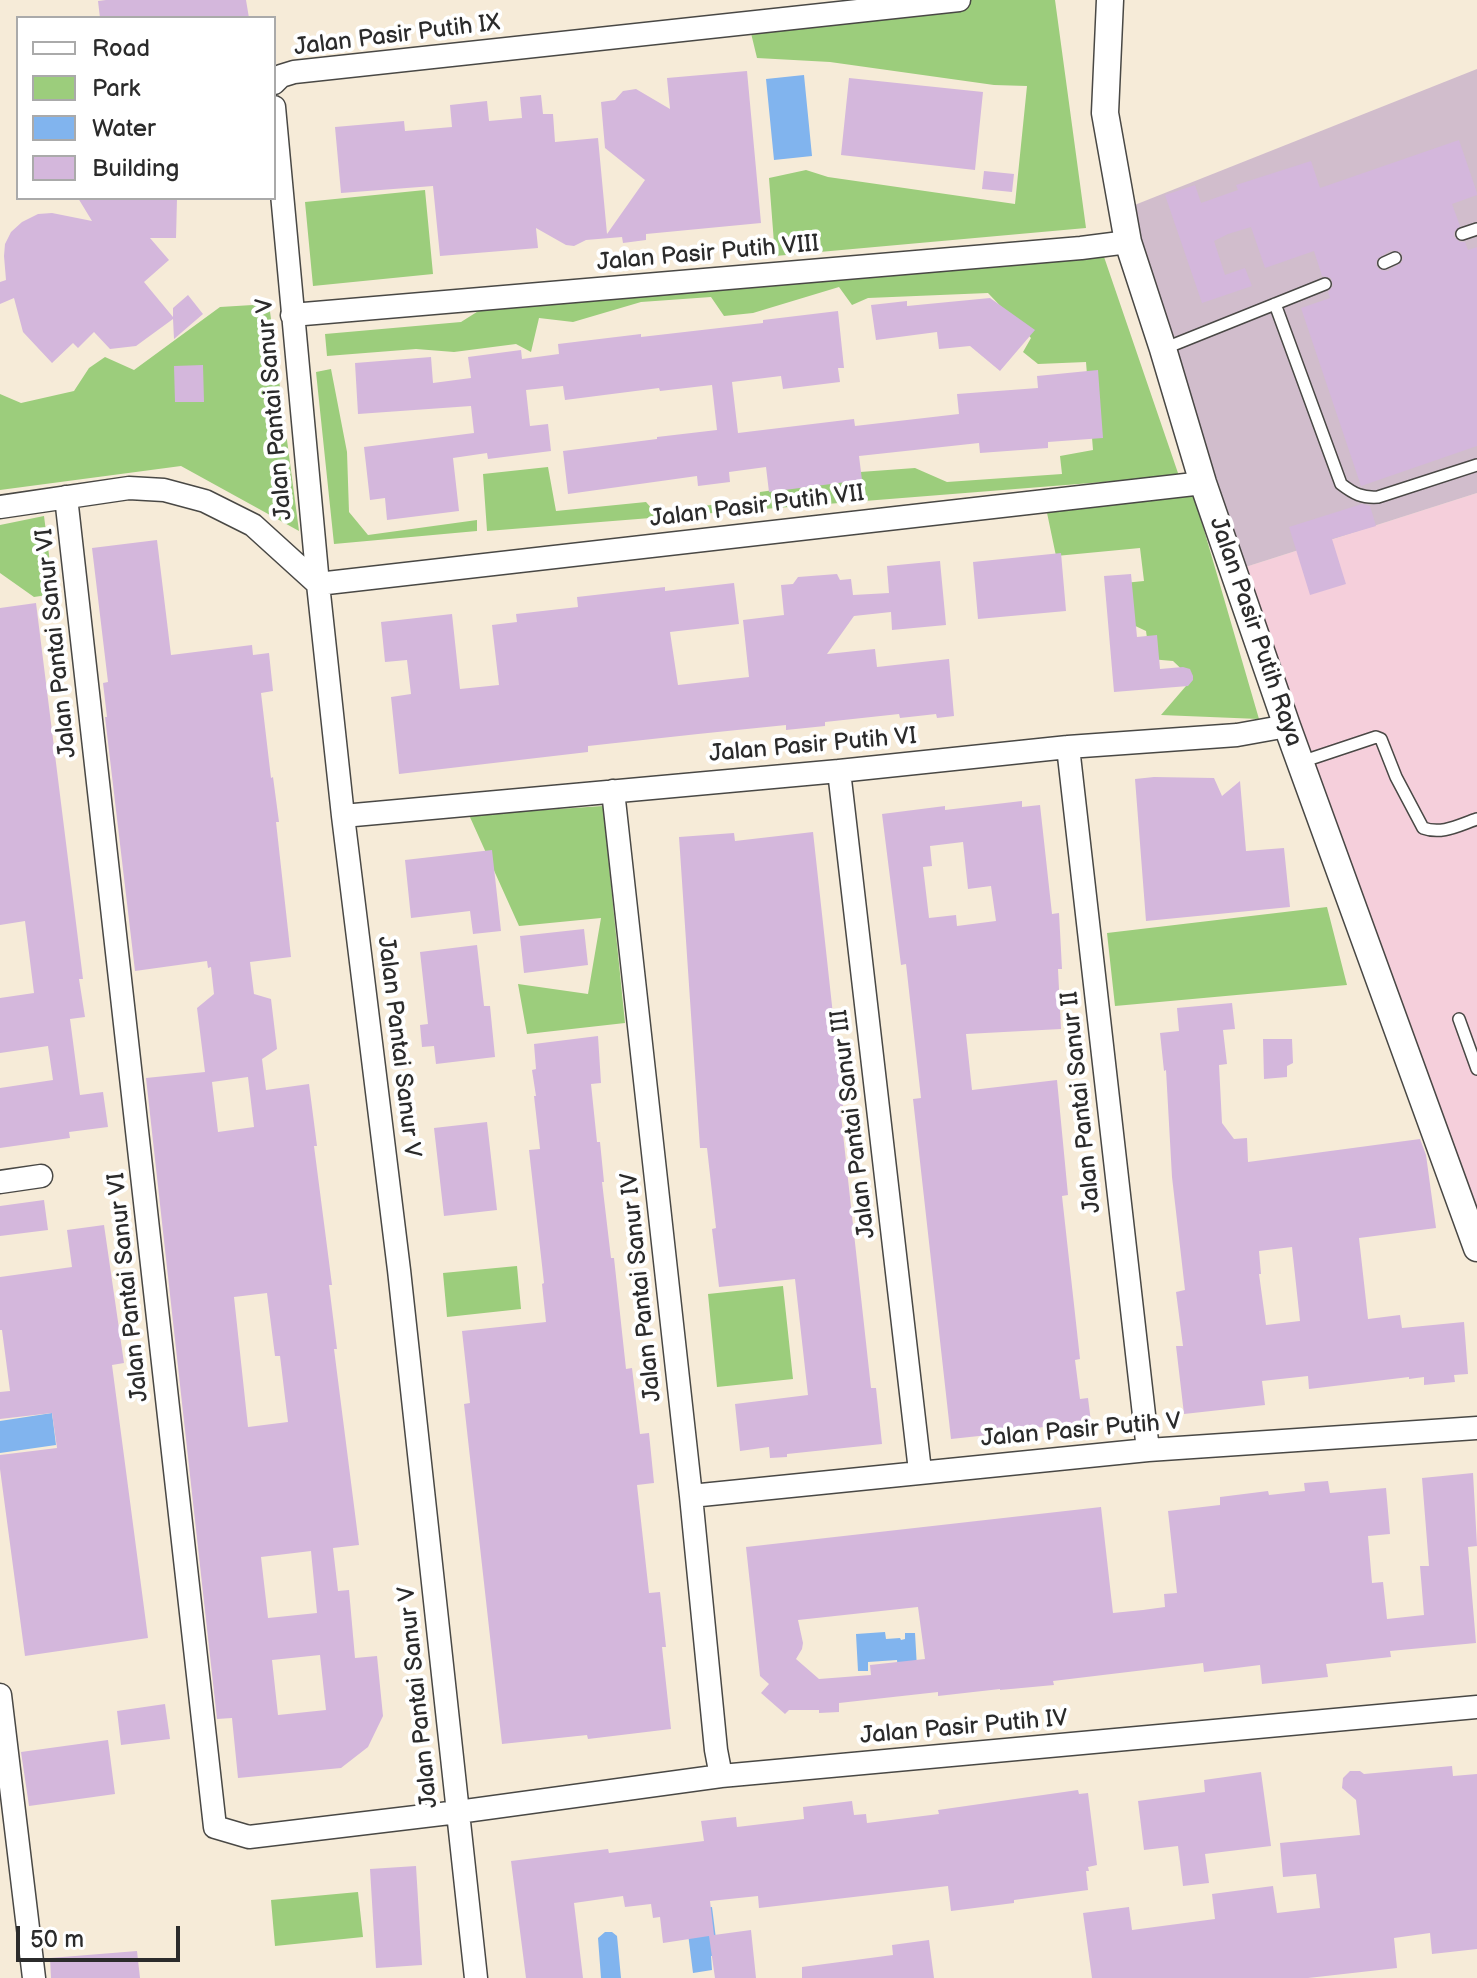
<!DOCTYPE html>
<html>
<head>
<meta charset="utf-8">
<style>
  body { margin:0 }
  #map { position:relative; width:1477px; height:1978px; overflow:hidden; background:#f6ebd8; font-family:"Balsamiq Sans",sans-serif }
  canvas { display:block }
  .legend { position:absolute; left:16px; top:16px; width:260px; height:184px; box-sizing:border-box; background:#fff; border:2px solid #aaa; margin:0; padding:10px 14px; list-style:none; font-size:24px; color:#2b2b2b }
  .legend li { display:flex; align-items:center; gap:16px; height:40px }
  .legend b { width:40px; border:2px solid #aaa }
  .scale { position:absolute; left:16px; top:1926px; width:164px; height:36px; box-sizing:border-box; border:4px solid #2b2b2b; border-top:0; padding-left:10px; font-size:24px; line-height:28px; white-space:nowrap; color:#2b2b2b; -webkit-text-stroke:6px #fff; paint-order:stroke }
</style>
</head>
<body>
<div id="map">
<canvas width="1477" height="1978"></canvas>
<ul class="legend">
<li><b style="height:10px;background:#fff"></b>Road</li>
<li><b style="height:22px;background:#9ccd7c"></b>Park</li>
<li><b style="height:22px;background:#81b4ee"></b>Water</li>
<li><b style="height:22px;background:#d4b7dc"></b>Building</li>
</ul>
<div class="scale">50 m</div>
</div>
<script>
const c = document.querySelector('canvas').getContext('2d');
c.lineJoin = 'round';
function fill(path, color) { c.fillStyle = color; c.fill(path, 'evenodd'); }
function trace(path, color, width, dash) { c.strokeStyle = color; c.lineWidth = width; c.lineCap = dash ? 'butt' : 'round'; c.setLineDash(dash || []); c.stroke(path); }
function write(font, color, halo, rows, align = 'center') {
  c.font = font + ' "Balsamiq Sans",sans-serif'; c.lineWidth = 8; c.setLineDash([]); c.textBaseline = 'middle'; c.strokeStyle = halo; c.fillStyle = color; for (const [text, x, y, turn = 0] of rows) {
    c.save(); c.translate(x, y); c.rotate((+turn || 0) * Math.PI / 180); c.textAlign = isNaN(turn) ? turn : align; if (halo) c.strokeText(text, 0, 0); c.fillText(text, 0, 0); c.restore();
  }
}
fill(new Path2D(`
  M1477,493V1248L1233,571Z`), '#f5cfdb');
fill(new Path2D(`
  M1477,69V493L1233,571L1122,210Z`), '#d1bdcc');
fill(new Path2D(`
  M937,0H1055L1086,228L775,256L769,178L806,170L828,177L1015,204L1027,86L994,85L830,62L757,58L750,29Z
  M425,190L433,274L313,286L305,202Z
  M1102,251L1179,476L487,531L483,474L548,467L556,511L646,502L653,510L759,501L760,492L845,480L860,472L915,468L947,482L1062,474L1060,456L1093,450L1086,362L1038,364L1023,352L1031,338L988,293L868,298L852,305L839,287L753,313L724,316L711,297L641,302L573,322L539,318L531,352L516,344L454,352L416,349L327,356L325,334L461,322L480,310Z
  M269,304L299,531L181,466L0,490V394L21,403L74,391L89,368L105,357L134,370L220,307Z
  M331,369L347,452L349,512L368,535L477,520V531L334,544L316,372Z
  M1193,492L1259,719L1161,715L1192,679L1173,661L1150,659L1146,631L1129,623L1124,583L1144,581L1140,548L1056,556L1046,508Z
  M44,516L54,594L34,597L0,573V525Z
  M603,806L625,1023L527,1034L518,984L588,994L601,918L519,926L469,815Z
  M1327,907L1347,985L1115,1006L1107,933Z
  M517,1266L521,1309L447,1317L443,1273Z
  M783,1286L793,1379L717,1387L708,1294Z
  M358,1892L363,1937L275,1946L271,1900Z`), '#9ccd7c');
fill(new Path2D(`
  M804,75L812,156L774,160L766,79Z
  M52,1413L56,1445L0,1453V1421Z
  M885,1632L886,1639L900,1638L901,1640L905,1639V1633H915L917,1668L898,1669L897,1660L868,1662V1671H858L856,1634Z
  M712,1907L718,1955L711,1956L712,1970L693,1973L685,1910Z
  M605,1932H612L617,1936L621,1978H601L598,1938Z`), '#81b4ee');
fill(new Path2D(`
  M106,0H246L249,18H100L98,1Z
  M747,71L761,223L646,234V240L623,243L622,237L586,240L574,246L566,245L536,228L538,248L440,256L433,186L341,193L335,127L404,121L405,131L452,127L450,105L487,101L489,121L522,118L520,97L541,95L543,114H553L555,142L598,138L607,234L645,180L605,148L601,102L615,100L623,91L636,89L670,109L667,78Z
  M849,78L983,92L975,170L841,155Z
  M1459,140L1477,193V195L1452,204L1460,226L1454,232V237L1460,242H1465L1468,250L1477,247V446L1361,486L1301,308L1330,298L1328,292L1333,286L1331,278L1322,276L1314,251L1265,268L1251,227L1228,234L1214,241L1225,275L1245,268L1252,286L1202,303L1165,195L1195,185L1201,203L1238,190L1236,185L1311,161L1320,188ZM1391,250L1401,252L1403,258L1402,262L1388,271L1380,270L1376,266L1377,259Z
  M984,171L1014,174L1012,192L982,189Z
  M78,198L177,199L176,238H150L169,260L144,282L173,317V308L188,295L203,314L174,339L173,319L136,346L110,349L94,332L78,348L73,343L52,363L23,332L14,298L0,304V282L6,280L4,256L5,244L11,232L22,222L38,214L52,213L92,221Z
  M990,298L1035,330L1000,371L970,346L939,349L937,332L876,340L871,305L907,301V306Z
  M838,311L844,368H838L840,382L783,389L781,376L732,382L738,433L854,419L855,426L959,414L957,394L1038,388L1037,376L1098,370L1103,438L1048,442V448L980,453L979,443L859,456L862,480L769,492L766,467L729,472L730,482L698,486L697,476L568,494L563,451L657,439V437L717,430L712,385L660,391L659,388L565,400L563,386L526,390L530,426L548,424L551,451L488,459L487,453L453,458L459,511L387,520L385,498L370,500L364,447L474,433L471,406L358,414L355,363L431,357L433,383L471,378L468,357L521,350L522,359L559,354L558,344L641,334V337L763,323V320Z
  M203,365L204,402H175L174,366Z
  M1362,504L1370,506L1376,526L1332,539L1346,584L1310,595L1289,527Z
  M157,540L171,655L252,645L253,655L269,653L273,691L261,693L271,778L273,777L279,822H276L291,957L250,962L254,994L271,999L277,1049L262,1059L266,1090L309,1084L317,1146H314L332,1285H329L337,1349H334L359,1545L333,1548L338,1591L349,1590L355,1658L377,1656L383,1716L368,1747L341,1768L238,1778L232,1718L217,1719L146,1078L205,1072L197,1008L214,994L211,967L208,968L207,961L135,971L105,717H107L103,683L108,682L92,548ZM248,1077L254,1127L218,1132L212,1082ZM267,1293L275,1356H280L288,1422L248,1427L234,1297ZM311,1551L317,1613L268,1618L261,1557ZM320,1655L326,1710L278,1715L272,1660Z
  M1061,553L1066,611L978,619L973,562Z
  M940,561L946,625L892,630L891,612L854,616L827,654L875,649L877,667L949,659L954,716L937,718L936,714L900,718L899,714L825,722V726L786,730V725L698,734L588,746V752L399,774L391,697L411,694L407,660L385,662L381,622L452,614L460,689L499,685L492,625L517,622L516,614L578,607L577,597L665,587V591L734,583L739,624L670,632L678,685L749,677L743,620L784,615L781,585L793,584L798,577L837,574L840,580L851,579L853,595L889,593L887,566Z
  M1131,574L1137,637L1157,635L1160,669L1183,667L1190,669L1193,676V680L1188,686L1114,692L1104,576Z
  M36,603L83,979H79L85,1017L70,1019L80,1095L103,1092L108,1127L69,1132L70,1138L0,1148V1088L53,1080L48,1046L0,1053V998L34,993L25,921L0,925V608Z
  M1154,777L1214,778L1222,796L1240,781L1246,851L1284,848L1290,907L1146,921L1135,779Z
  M1022,801V807L1040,805L1052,914L1059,913L1062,969H1058L1061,1029L966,1034L972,1090L1057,1080L1068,1195L1062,1196L1080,1359L1075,1360L1080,1399L1088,1398L1091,1422L1007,1431V1433L951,1439L913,1099L921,1098L906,964L901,965L882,814L945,806V810ZM963,842L968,889L991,886L996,921L957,926L956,915L929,918L923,867L932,866L930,846Z
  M813,832L843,1106H840L845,1152L871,1388H876L882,1444L787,1454V1457L770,1458L769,1447L740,1451L735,1404L808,1395L795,1279L719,1287L712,1229L716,1228L707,1148H700L679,837L734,833L735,841Z
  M492,850L501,931L473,934L470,911L411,918L405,860Z
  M584,929L588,965L524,973L520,936Z
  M477,945L484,1006H490L495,1057L436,1064L434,1046L422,1047L420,1025L428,1024L420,952Z
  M1232,1003L1235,1029L1223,1030L1227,1064L1219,1065L1222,1123L1234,1139L1247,1138L1248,1162L1420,1139L1426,1155L1436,1228L1359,1238L1368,1319L1400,1315L1402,1328L1464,1322L1468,1374L1454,1375L1455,1382L1424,1385V1377L1409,1379V1377L1309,1389L1308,1376L1262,1381L1265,1405L1184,1414L1176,1346H1183L1176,1292L1185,1290L1172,1177L1166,1070L1164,1071L1160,1033L1179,1031L1177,1008ZM1292,1247L1300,1321L1266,1325L1259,1274H1261L1259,1251Z
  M598,1036L601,1083L591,1084L597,1142H600L604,1182H602L611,1258H614L626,1369L632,1368L640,1434L649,1433L654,1483L637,1485L649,1593L660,1592L666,1647H662L671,1729L588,1739L587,1735L502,1744L464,1404L470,1403L462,1331L546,1322L542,1284L544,1283L529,1150L540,1149L534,1096H536L532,1070L536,1069L534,1044Z
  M1263,1039H1292L1293,1063L1287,1066V1077L1264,1079Z
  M487,1122L497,1210L444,1216L434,1128Z
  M44,1200L48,1230L0,1236V1206Z
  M104,1225L124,1363L112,1365L148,1638L25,1656L0,1469V1455L57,1448L52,1413L0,1419V1392L10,1391L2,1330H0V1277L72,1267L67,1230Z
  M1473,1473L1477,1546L1468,1547L1476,1643L1390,1651L1391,1657L1326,1664L1328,1677L1262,1684L1260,1665L1204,1672L1203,1663L1053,1681L1054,1685L1000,1690V1689L938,1696V1692L839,1703V1712L819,1713V1710H789L785,1714L761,1693L769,1684L760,1676L746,1547L1101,1507L1113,1613L1143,1610L1165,1607L1164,1594L1177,1593L1168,1511L1220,1505V1497L1268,1491L1269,1495L1305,1491L1304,1483L1328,1481L1330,1493L1386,1488L1390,1534L1368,1536L1372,1583L1383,1582L1387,1619L1424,1615L1420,1566H1429L1422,1478ZM918,1607L925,1659L870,1665L871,1675L819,1679L796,1659L802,1649L803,1643L798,1620Z
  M165,1704L170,1739L121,1745L117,1711Z
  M108,1740L115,1794L29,1806L21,1752Z
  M1452,1766L1453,1776L1477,1774V1949L1432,1954L1430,1933L1394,1938L1397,1968L1308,1978H1092L1083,1913L1129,1907L1132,1930L1215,1919L1212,1894L1273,1886L1277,1913L1320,1908L1316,1874L1283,1877L1280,1843L1360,1835L1356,1800L1342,1788L1343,1778L1350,1771H1360L1364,1774Z
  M1261,1772L1271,1846L1205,1854L1209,1883L1183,1886L1178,1846L1144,1850L1138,1801L1205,1792L1204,1780Z
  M1078,1790L1079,1794L1088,1793L1097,1865L1088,1867L1089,1871H1086L1088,1890L1014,1900V1903L951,1911L948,1886L759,1908L758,1896L710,1901L714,1935L751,1930L756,1978H715L709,1936L663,1943L660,1917L653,1918L651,1904L625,1907L623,1896L574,1903L583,1978H526L511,1861L608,1849L609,1853L704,1841L701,1821L736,1817L737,1827L804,1819L803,1807L852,1801L854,1815L866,1814L867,1823L939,1814L938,1810Z
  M416,1866L422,1965L376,1968L370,1869Z
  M929,1940L934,1978H802V1967L893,1955L892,1945Z
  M137,1951L140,1978H51L50,1958Z`), '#d4b7dc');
const service = new Path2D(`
  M1462,234L1477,229
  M1384,263L1395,258
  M1275,304L1341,484C1354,494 1362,498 1378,497L1477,465
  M1163,349L1325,284
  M1301,762L1376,737L1381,739L1396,777L1423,828C1442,835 1459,825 1477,819
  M1459,1019L1477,1069`);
const minor = new Path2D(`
  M274,83L281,76L294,72L959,0
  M274,107L318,584L343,816L399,1270L476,1978
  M292,315L1081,248L1128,242
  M66,497L215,1827L249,1837L458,1812L721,1776L1477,1707
  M0,507L129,488L164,490L205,501L253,525L318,584L1203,483
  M1068,747L1148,1450
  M839,771L920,1471
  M613,791L691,1496L716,1750L721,1776
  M343,816L839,771L1068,747L1237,735L1287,726
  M0,1182L41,1176
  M691,1496L1148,1450L1477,1428
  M0,1695L34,1978`);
const tertiary = new Path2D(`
  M1110,0L1105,113L1128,242L1163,349L1203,483L1287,726L1477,1248`);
trace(service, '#494845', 14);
trace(minor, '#494845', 25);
trace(tertiary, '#494845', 29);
trace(service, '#fff', 11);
trace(minor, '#fff', 22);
trace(tertiary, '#fff', 26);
write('24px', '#2b2b2b', '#fff', [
  ["Jalan Pasir Putih IX",397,36,-7],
  ["Jalan Pasir Putih VIII",708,254,-5],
  ["Jalan Pantai Sanur V",275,409,-95],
  ["Jalan Pasir Putih VII",757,507,-7],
  ["Jalan Pasir Putih Raya",1255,632,71],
  ["Jalan Pantai Sanur VI",57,643,-96],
  ["Jalan Pasir Putih VI",813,746,-5],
  ["Jalan Pantai Sanur V",398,1047,83],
  ["Jalan Pantai Sanur II",1082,1102,-96],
  ["Jalan Pantai Sanur III",854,1124,-97],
  ["Jalan Pantai Sanur VI",129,1287,-96],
  ["Jalan Pantai Sanur IV",642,1287,-96],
  ["Jalan Pasir Putih V",1081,1431,-5],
  ["Jalan Pantai Sanur V",419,1697,-96],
  ["Jalan Pasir Putih IV",964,1728,-5]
]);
</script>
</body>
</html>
